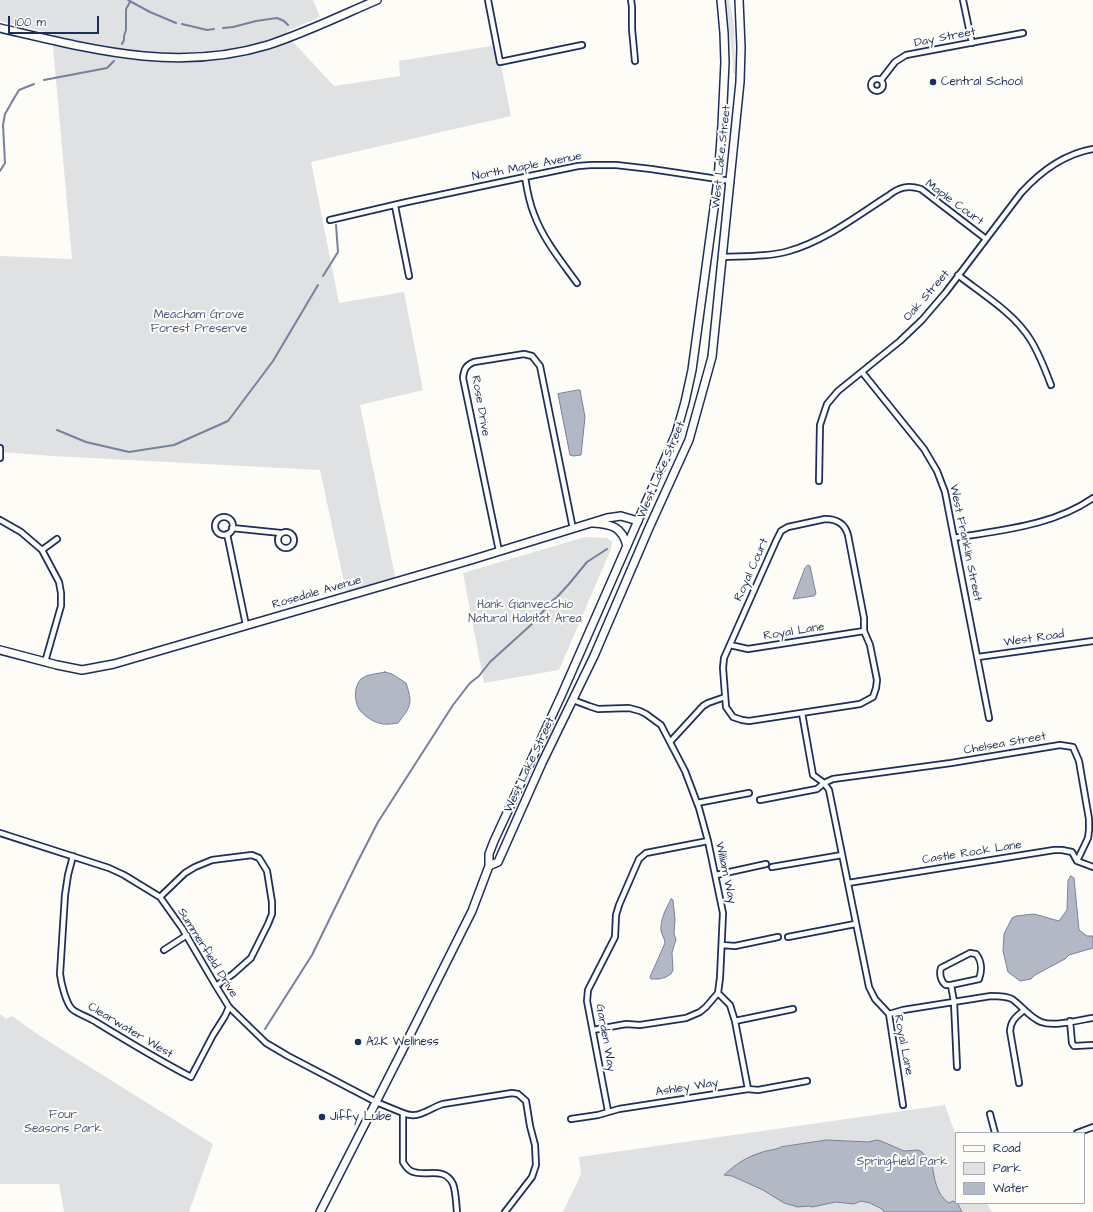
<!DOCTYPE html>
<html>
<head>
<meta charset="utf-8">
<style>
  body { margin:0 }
  #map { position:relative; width:1093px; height:1212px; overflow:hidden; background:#fdfcf7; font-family:"Architects Daughter",sans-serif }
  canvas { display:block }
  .legend { position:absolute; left:955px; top:1132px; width:130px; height:72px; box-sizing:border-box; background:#fdfcf7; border:1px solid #a3aaba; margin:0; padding:5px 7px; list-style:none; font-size:12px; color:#1b2f5e }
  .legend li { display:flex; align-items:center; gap:8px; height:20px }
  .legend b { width:20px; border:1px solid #a3aaba }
  .scale { position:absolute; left:8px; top:16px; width:91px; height:18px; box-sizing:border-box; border:2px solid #1b2f5e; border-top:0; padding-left:5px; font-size:12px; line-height:14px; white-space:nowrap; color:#1b2f5e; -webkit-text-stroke:3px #fdfcf7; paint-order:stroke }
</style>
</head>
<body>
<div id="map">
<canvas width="1093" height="1212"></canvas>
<ul class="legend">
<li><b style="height:5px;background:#fdfcf7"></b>Road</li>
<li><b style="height:11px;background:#e0e1e3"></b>Park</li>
<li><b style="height:11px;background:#b3b8c5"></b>Water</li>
</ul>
<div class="scale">100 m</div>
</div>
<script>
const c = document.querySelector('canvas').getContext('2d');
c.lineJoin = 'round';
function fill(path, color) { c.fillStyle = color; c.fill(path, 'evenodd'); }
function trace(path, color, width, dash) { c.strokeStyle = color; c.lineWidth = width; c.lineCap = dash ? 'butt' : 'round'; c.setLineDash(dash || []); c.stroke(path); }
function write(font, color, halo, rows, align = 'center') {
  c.font = font + ' "Architects Daughter",sans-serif'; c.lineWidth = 4; c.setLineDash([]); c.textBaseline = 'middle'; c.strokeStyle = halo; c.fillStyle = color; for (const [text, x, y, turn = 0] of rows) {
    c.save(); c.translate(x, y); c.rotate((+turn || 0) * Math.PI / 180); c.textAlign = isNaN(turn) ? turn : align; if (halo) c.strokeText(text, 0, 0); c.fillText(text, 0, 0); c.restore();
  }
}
fill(new Path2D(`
  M0,0H313L320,17L287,31L293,42L334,86L400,76L399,61L497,45L511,116L311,162L339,303L404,292L423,390L360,405L396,581L347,596L320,470L53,456L0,452V256L72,259L53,47L54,34L0,21Z
  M726,0H729L734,23L735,74H733V63Z
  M585,537L607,538L612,542L611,549L559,670L484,683L463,573Z
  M0,1014L6,1019L12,1016L37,1034L213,1144L189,1212H64L59,1184H0Z
  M945,1105L956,1136V1203H987L992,1212H563L581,1174L579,1157Z`), '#e0e1e3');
const water = new Path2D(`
  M578,390H580L585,417L581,455L573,456L570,455L558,394Z
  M808,565L810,566L816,594L814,596L793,599L805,568Z
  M385,672L392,674L406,683C413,704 411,706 398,723C392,724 384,725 379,723C373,722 362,714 359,709C354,700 354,686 361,679C367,674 377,674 385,672Z
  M1071,876L1074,878L1079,930L1087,936H1093V948L1069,955L1065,959L1035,975L1031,979L1020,981L1008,972L1003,951L1004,934L1012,918L1016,916L1034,914L1059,921L1067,910L1068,881Z
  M671,899L673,900L675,920L674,934L676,939L672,953L673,970L671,974L666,977L659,979H651L650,977L665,943C665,939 662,935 661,931C660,919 666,909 671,899Z
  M827,1140L868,1142L877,1140L881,1141L904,1151L918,1150L922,1152L929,1162L932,1163C934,1177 936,1195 949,1203L953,1201L958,1204L962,1212H884L882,1209L870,1203L861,1201L854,1204L836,1202L812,1207L809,1206L798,1207L784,1203L763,1190L732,1176L724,1175C735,1165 746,1157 760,1153C766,1150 777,1150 781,1147Z`);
fill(water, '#b3b8c5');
trace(water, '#76819c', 1);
trace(new Path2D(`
  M128,0L150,12L176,23
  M182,24L207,30L214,29
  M223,28L233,27L256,21L277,18L284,21L288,25
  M122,44L124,40V36L126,30V9L130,2
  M44,80L107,68L114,61
  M0,171L5,163L3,125L5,114L13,100L19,90L34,84
  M323,276L338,252L336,225
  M57,430L86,442L129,452L174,445L228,421L273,361L318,285
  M265,1029L312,955L357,863L378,822L453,705L470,683L479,676L490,662L533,623L553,600L557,597L569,584L587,562L607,549`), '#76819c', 2);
const street = new Path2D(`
  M488,0L500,62L582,45
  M631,0L632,7V29L635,61
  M963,0L972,43
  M871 85a6 6 0 1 1 12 0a6 6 0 1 1-12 0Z
  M881,80L895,62L906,55L1023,33
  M525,177C527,190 529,202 534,214C543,239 561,261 577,283
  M395,206L409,276
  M330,220L407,202L525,177L578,166L591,165H616L651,169L731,181
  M723,257C745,256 768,257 789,251C825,241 858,215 888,196C899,187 908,185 921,189L986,239
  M958,275C982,294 1014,313 1030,339C1039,353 1045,369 1051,385
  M862,372L924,449L937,471L945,492L989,718
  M0,448V458
  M819,481L820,425L827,404L838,391L900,341L922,320L946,292L1021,193C1040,172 1064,154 1093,149
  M215 526a9 9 0 1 1 18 0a9 9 0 1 1-18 0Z
  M825,519C837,519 845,524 848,535L864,618V631L870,645L877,680L876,688L873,697L860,704L749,721L742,720L733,717L726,707L723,668L724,658L776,541L781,531L788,527Z
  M0,520L21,532L42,550L59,582L61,593V606L45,662
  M232,528L281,533
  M278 540a8 8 0 1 1 16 0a8 8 0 1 1-16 0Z
  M227,534L246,625
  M954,538C1001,530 1053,526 1093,498
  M42,550L57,539
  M499,551L463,378C464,369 466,365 474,362L524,354L532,356L540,366L573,529
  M730,645L748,649L864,631
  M978,657L1093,641
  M573,700L589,706L598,709L629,708L640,711L646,714L661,725L685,771L699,808L708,841L723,913L720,978L718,993L706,1007L700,1012L686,1018L640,1025L626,1024L593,1030
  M802,713L813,775L824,783L829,790L869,987L875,999L889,1014L903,1105
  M670,742L703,706L708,703L725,697
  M760,800L817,789L824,783L833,779L951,763L1060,745L1073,747L1079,761L1089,819V830L1088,838L1077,861
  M697,803L749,793
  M0,833L109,868L124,875L160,897L182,928L216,986L229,1007L266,1043L288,1056L376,1102L403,1113V1162C405,1165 407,1169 411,1171C424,1178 444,1165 453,1184C456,1192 456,1203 457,1212
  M73,856L68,875L65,895L60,974C61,983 66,1003 72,1009C76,1013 90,1018 96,1022C127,1041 158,1060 191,1077L213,1035L225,1016L229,1007
  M772,867L842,855
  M716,875L766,864
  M848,883L1054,850H1062L1072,852L1077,861L1093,867
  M160,897L185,873L195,867L212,860L252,855L259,858L267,871L272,902V914L268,924L251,958L233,974L216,986
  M788,937L855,924
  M722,945L735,946L778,937
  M164,950L187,935
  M951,985H946C941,982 939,974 941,968L970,953L976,954C982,961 982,971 979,979L951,985L954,1002L957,1067
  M718,993L730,1005L735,1021L748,1089
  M889,1014L903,1010L991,996C997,996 1006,996 1012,999C1022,1006 1029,1017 1041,1022C1055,1027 1078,1020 1093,1018
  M735,1021L793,1009
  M1070,1021L1072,1043L1074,1046L1093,1045
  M1019,1083L1010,1031C1011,1020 1016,1017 1024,1010
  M608,1111L587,1001L588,990L615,937L616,915L619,905L639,859L646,853L708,841
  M403,1113C419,1120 429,1108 443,1104L512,1093L518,1094L526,1101L530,1126L535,1145L536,1165L532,1177L505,1212
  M990,1114L995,1133
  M571,1119L598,1115L619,1109L748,1089L758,1090L807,1081
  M1077,1133L1093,1127`);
const secondary = new Path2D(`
  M0,28C91,49 176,73 268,45C305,33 342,15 377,0
  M0,650L57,665L82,670L114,664L471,560L607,518L621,516L638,521`);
const primary = new Path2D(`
  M593,523C612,524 622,527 627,546
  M489,866L498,862L542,763L594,656L649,528L689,440L712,357L740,82L741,47L739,0
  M320,1212L401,1053L472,911L489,866V854L494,841L562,694L676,434L685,402L692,370L718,179L722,125L725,62L724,33L721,0`);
trace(street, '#1b2f5e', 8);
trace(secondary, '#1b2f5e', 10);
trace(primary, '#1b2f5e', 10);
trace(street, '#fdfcf7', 4.5);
trace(secondary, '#fdfcf7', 7);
trace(primary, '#fdfcf7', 7);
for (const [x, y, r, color] of [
  [933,82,4,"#1b2f5e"],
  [358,1042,4,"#1b2f5e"],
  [322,1117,4,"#1b2f5e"]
]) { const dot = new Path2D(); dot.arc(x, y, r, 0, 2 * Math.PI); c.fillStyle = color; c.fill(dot); trace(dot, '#fdfcf7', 1.5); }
write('12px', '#1b2f5e', '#fdfcf7', [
  ["Day Street",945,38,-11],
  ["West Lake Street",722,157,-84],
  ["North Maple Avenue",527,167,-11],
  ["Maple Court",954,203,36],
  ["Oak Street",927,296,-49],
  ["Rose Drive",480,406,80],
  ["West Lake Street",662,470,-67],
  ["West Franklin Street",965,543,78],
  ["Royal Court",752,570,-66],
  ["Rosedale Avenue",317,593,-16],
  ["Royal Lane",794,632,-9],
  ["West Road",1034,639,-8],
  ["Chelsea Street",1005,744,-10],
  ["West Lake Street",530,765,-65],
  ["Castle Rock Lane",972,853,-9],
  ["William Way",725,873,78],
  ["Summerfield Drive",207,953,58],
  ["Clearwater West",130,1031,31],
  ["Garden Way",605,1038,80],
  ["Royal Lane",903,1045,79],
  ["Ashley Way",687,1088,-9]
]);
write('12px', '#1b2f5e', '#fdfcf7', [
  ["Central School",941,82],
  ["A2K Wellness",366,1042],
  ["Jiffy Lube",330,1117]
], 'left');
write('12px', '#4c5c7f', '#fdfcf7', [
  ["Meacham Grove",199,315],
  ["Forest Preserve",199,329],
  ["Hank Gianvecchio",525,605],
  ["Natural Habitat Area",525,619],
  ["Four",63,1115],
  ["Seasons Park",63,1129],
  ["Springfield Park",902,1162]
]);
</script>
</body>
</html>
